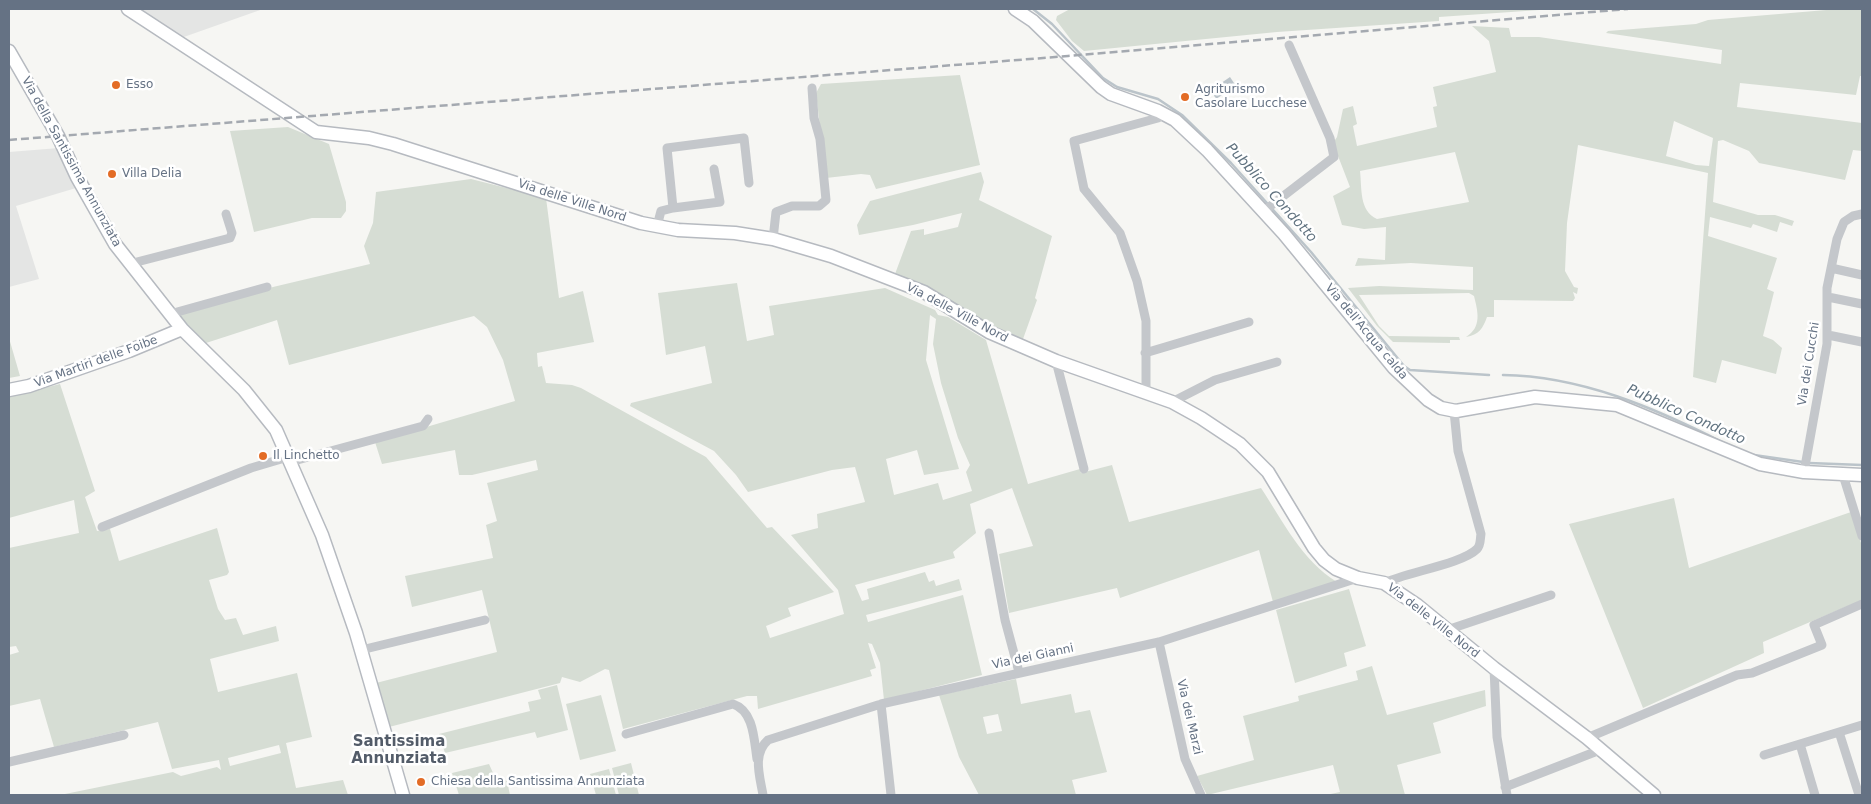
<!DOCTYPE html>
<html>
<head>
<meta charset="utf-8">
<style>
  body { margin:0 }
  #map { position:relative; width:1871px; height:804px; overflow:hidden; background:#f6f6f3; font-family:"DejaVu Sans",sans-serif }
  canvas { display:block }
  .frame { position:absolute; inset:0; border:10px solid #657284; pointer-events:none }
</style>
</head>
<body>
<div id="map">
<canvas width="1871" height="804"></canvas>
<div class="frame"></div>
</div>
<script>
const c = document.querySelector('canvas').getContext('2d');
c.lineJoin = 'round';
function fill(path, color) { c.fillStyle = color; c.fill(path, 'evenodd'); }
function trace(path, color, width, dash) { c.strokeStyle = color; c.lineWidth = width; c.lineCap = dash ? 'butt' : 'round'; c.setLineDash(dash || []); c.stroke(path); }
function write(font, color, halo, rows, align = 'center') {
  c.font = font + ' "DejaVu Sans",sans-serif'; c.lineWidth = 5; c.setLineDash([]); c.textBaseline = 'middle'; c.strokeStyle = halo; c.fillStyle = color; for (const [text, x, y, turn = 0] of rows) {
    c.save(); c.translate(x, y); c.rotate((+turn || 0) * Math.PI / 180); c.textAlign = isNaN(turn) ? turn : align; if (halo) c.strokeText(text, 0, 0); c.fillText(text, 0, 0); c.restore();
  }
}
fill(new Path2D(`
  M138,9H263L181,38Z
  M59,148L76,188L16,206L39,279L9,287V152Z`), '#e4e5e4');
fill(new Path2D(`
  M1070,9H1554L1439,17V21L1277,32L1084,51L1072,41L1056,20L1057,16Z
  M1838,9H1862V76H1860L1856,95L1740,83L1737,107L1862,123V151L1853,150L1845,180L1759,163L1749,151L1723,140L1718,141L1713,202L1758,215H1775L1794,221L1792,226L1780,222L1777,232L1753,224L1751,228L1710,217L1708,236L1777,258L1767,289L1774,292L1763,336L1773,340L1782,348L1776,374L1722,360L1716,383L1693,377L1708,173L1578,145L1567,223L1565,271L1574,287L1578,288L1577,294L1573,292L1575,298L1573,301L1494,300V317H1487C1483,328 1479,335 1466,337C1482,327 1478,312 1474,296L1469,293L1359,295L1379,326L1389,336L1459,337L1460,340H1450V343L1393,342L1377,326L1348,288L1379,286L1473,290V267L1411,263L1355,266L1358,258L1385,260L1386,227L1364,229L1342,225L1333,196L1350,187L1333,143L1337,137L1343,109L1353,106L1357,124L1353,126L1357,146L1437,127L1433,107L1437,106L1433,87L1496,72L1489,41L1472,26L1509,28L1511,37H1539L1721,64L1722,50L1606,33L1608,31L1696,24L1708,20ZM1674,121L1713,138L1709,166L1696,165L1666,156ZM1455,152L1469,202L1377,219C1359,211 1362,188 1360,171Z
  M960,75L980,165L876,189L870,175L861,174L826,178L816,93L821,84Z
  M288,127L329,144L346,202V211L341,218H312L254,232L230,131Z
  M981,172L984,182L979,200L1052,236L1035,298L1037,300L1023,339L981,322L925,285L895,274L911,231L924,229V235L958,227L962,213L913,225L859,235L857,225L870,201Z
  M471,179L546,198L559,298L583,291L594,342L537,353L538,367L542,366L546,383L572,385L581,388L706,457L767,528L772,527L834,592L788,608L791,616L766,626L770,638L844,614L838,590L791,535L818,528L817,514L865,502L855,467L832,470L748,492L736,475L714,451L630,406L631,403L712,383L705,346L666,355L658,293L737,283L747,341L774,335L769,306L885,288L935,310L938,315L948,317L986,340L1028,484L1080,469L1081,473L1112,465L1129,522L1261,488C1283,521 1302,561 1337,582L1273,602L1259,550L1120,598L1117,588L1009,613L999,554L1033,546L1012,488L970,504L976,533L953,552L955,558L855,585L862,601L869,599L867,589L925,572L929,582L934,580L936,586L959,579L962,590L866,615L868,622L963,595L982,675L884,700L880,663L872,644L868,643L876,668L870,670L872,676L758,709L757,696H747L623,729L609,670L605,669L580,682L562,677L560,683L389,727L376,683L497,652L482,590L412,607L405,576L493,558L486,525L497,521L487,483L538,470L536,460L472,475H459L455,450L382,464L375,442L515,401L503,360L487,327L474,316L289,365L277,320L206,343L177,315L273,287L370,264L364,246L373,223L376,192ZM930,315L936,319L933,344L941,383L958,438L970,465L966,472L972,491L943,500L938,483L894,495L886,459L917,450L924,475L959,469L926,360Z
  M9,338L20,376L9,378Z
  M60,384L95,491L85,497L97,531L110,529L119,561L217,528L229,572L227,575L209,580L218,609L225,620L236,618L243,635L276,626L279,641L210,659L218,692L297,673L312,737L286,743L296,788L343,780L348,795H60L173,772L181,776L217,767L221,770L219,760L172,769L158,722L54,747L40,699L9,706V655L19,652L16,646L9,647V548L79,533L74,500L9,518V397ZM279,745L281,753L230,766L228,758Z
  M1674,498L1689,568L1851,512L1862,546V600L1763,642L1764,653L1643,708L1569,524Z
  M1349,589L1366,646L1344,653L1347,666L1295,683L1276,610Z
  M1372,666L1387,715L1485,690L1486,706L1433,723L1441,753L1397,765L1405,795H1326L1340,792L1333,765L1207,795L1197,776L1254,760L1243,716L1299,701L1298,696L1358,680L1356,671Z
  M1016,679L1021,704L1071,694L1075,713L1090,710L1107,772L1072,780L1076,795H979L959,757L939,695ZM998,714L1002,731L987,734L983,717Z
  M557,685L568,730L537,738L535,732L445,753L439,734L530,711L528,702L541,699L538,690Z
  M601,695L616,751L580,760L566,704Z
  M631,763L639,795H619L612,768Z
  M489,764L494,775L507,781L510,795H459L452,773Z
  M609,769L616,795H596L590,774Z`), '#d6ddd4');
fill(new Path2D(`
  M1230,77L1236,86L1216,99L1211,90Z`), '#bbc4ca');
trace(new Path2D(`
  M1033,9L1052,24L1103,78L1117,87L1158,99L1182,115L1231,163L1311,252L1404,366L1410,370L1489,375
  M1503,375C1581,376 1655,408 1724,443
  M1754,455L1803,462
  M1809,463L1862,465`), '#bbc4ca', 2.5);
const secondary = new Path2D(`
  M128,9L316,132L369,138L393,144L641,223L678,230L735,233L773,239L831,256L924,292L989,332L1056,361L1172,402L1201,418L1240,444L1268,472L1314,548L1324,560L1336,569L1358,578L1384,583L1417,605L1494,668L1587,738L1654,795
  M1015,9L1033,21L1101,87L1111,94L1158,111L1175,120L1207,150L1284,234L1394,368L1428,400L1441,408L1456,411L1535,397L1617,405L1760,464L1804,472L1862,475
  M9,51L58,136L77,177L115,244L182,329L244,390L276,430L322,535L356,633L403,795
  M9,390L29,386L129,351L182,329`);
trace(secondary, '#b6bac0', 15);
trace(new Path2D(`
  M673,208L720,202L714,169
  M1264,211L1334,157L1330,138L1289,45
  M657,226L661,211L673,208L667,148L744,138L749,183
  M773,239L776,212L792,206H819L826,200L820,139L814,118L812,88
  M129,264L230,238L232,233L226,214
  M1831,268L1862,275
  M1828,297L1862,304
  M170,314L267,287
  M1828,335L1862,342
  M1145,353L1249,322
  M1056,361L1084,469
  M1146,393V321L1137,281L1120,233L1084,189L1074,141L1158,118L1163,114
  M1172,402L1215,380L1277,362
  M290,462L423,426L428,419
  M1804,472L1827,344V288L1837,239L1844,222L1853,216L1862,214
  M1843,475L1862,536
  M102,527L251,468L288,457
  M989,533L1005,620L1019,672
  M1384,583C1407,572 1462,564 1477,549C1481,545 1480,539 1481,534L1458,451L1454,411
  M1447,630L1551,595
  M1159,642L1185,759L1201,795
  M361,650L485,620
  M1494,668L1497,737L1507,795
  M881,704L891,795
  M1839,732L1859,795
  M626,734L733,704C754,711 754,740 757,759
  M1587,738L1737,675L1752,673L1822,645L1814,625L1862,604
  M1800,744L1815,795
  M1764,755L1862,725
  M9,762L124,735
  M1505,787L1600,750
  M763,795C760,777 752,754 768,740L881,704L1159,642L1358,578`), '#c4c7cb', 9);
trace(secondary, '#fff', 12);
trace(new Path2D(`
  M9,140L1068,56L1628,9`), '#a4a9b0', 2.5, [8, 4]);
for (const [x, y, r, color] of [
  [116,85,5,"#e36c26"],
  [1185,97,5,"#e36c26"],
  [112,174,5,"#e36c26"],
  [263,456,5,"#e36c26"],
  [421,782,5,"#e36c26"]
]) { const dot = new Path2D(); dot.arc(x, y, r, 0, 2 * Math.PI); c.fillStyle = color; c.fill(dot); trace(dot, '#fff', 2); }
write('12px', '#657284', '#fff', [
  ["Esso",126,85],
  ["Agriturismo",1195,90],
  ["Casolare Lucchese",1195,104],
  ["Villa Delia",122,174],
  ["Il Linchetto",273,456],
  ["Chiesa della Santissima Annunziata",431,782]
], 'left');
write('12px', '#657284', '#fff', [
  ["Via della Santissima Annunziata",71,162,61],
  ["Via delle Ville Nord",572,201,18],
  ["Via delle Ville Nord",957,313,28],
  ["Via dell'Acqua calda",1366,332,50],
  ["Via Martiri delle Foibe",96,362,-20],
  ["Via dei Cucchi",1809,364,-81],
  ["Via delle Ville Nord",1433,621,38],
  ["Via dei Gianni",1033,657,-12],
  ["Via dei Marzi",1189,717,77]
]);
write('italic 14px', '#617380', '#fff', [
  ["Pubblico Condotto",1271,193,48],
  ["Pubblico Condotto",1686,415,24]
]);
write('bold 15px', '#535c69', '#fff', [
  ["Santissima",399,742],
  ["Annunziata",399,759]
]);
</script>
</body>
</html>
